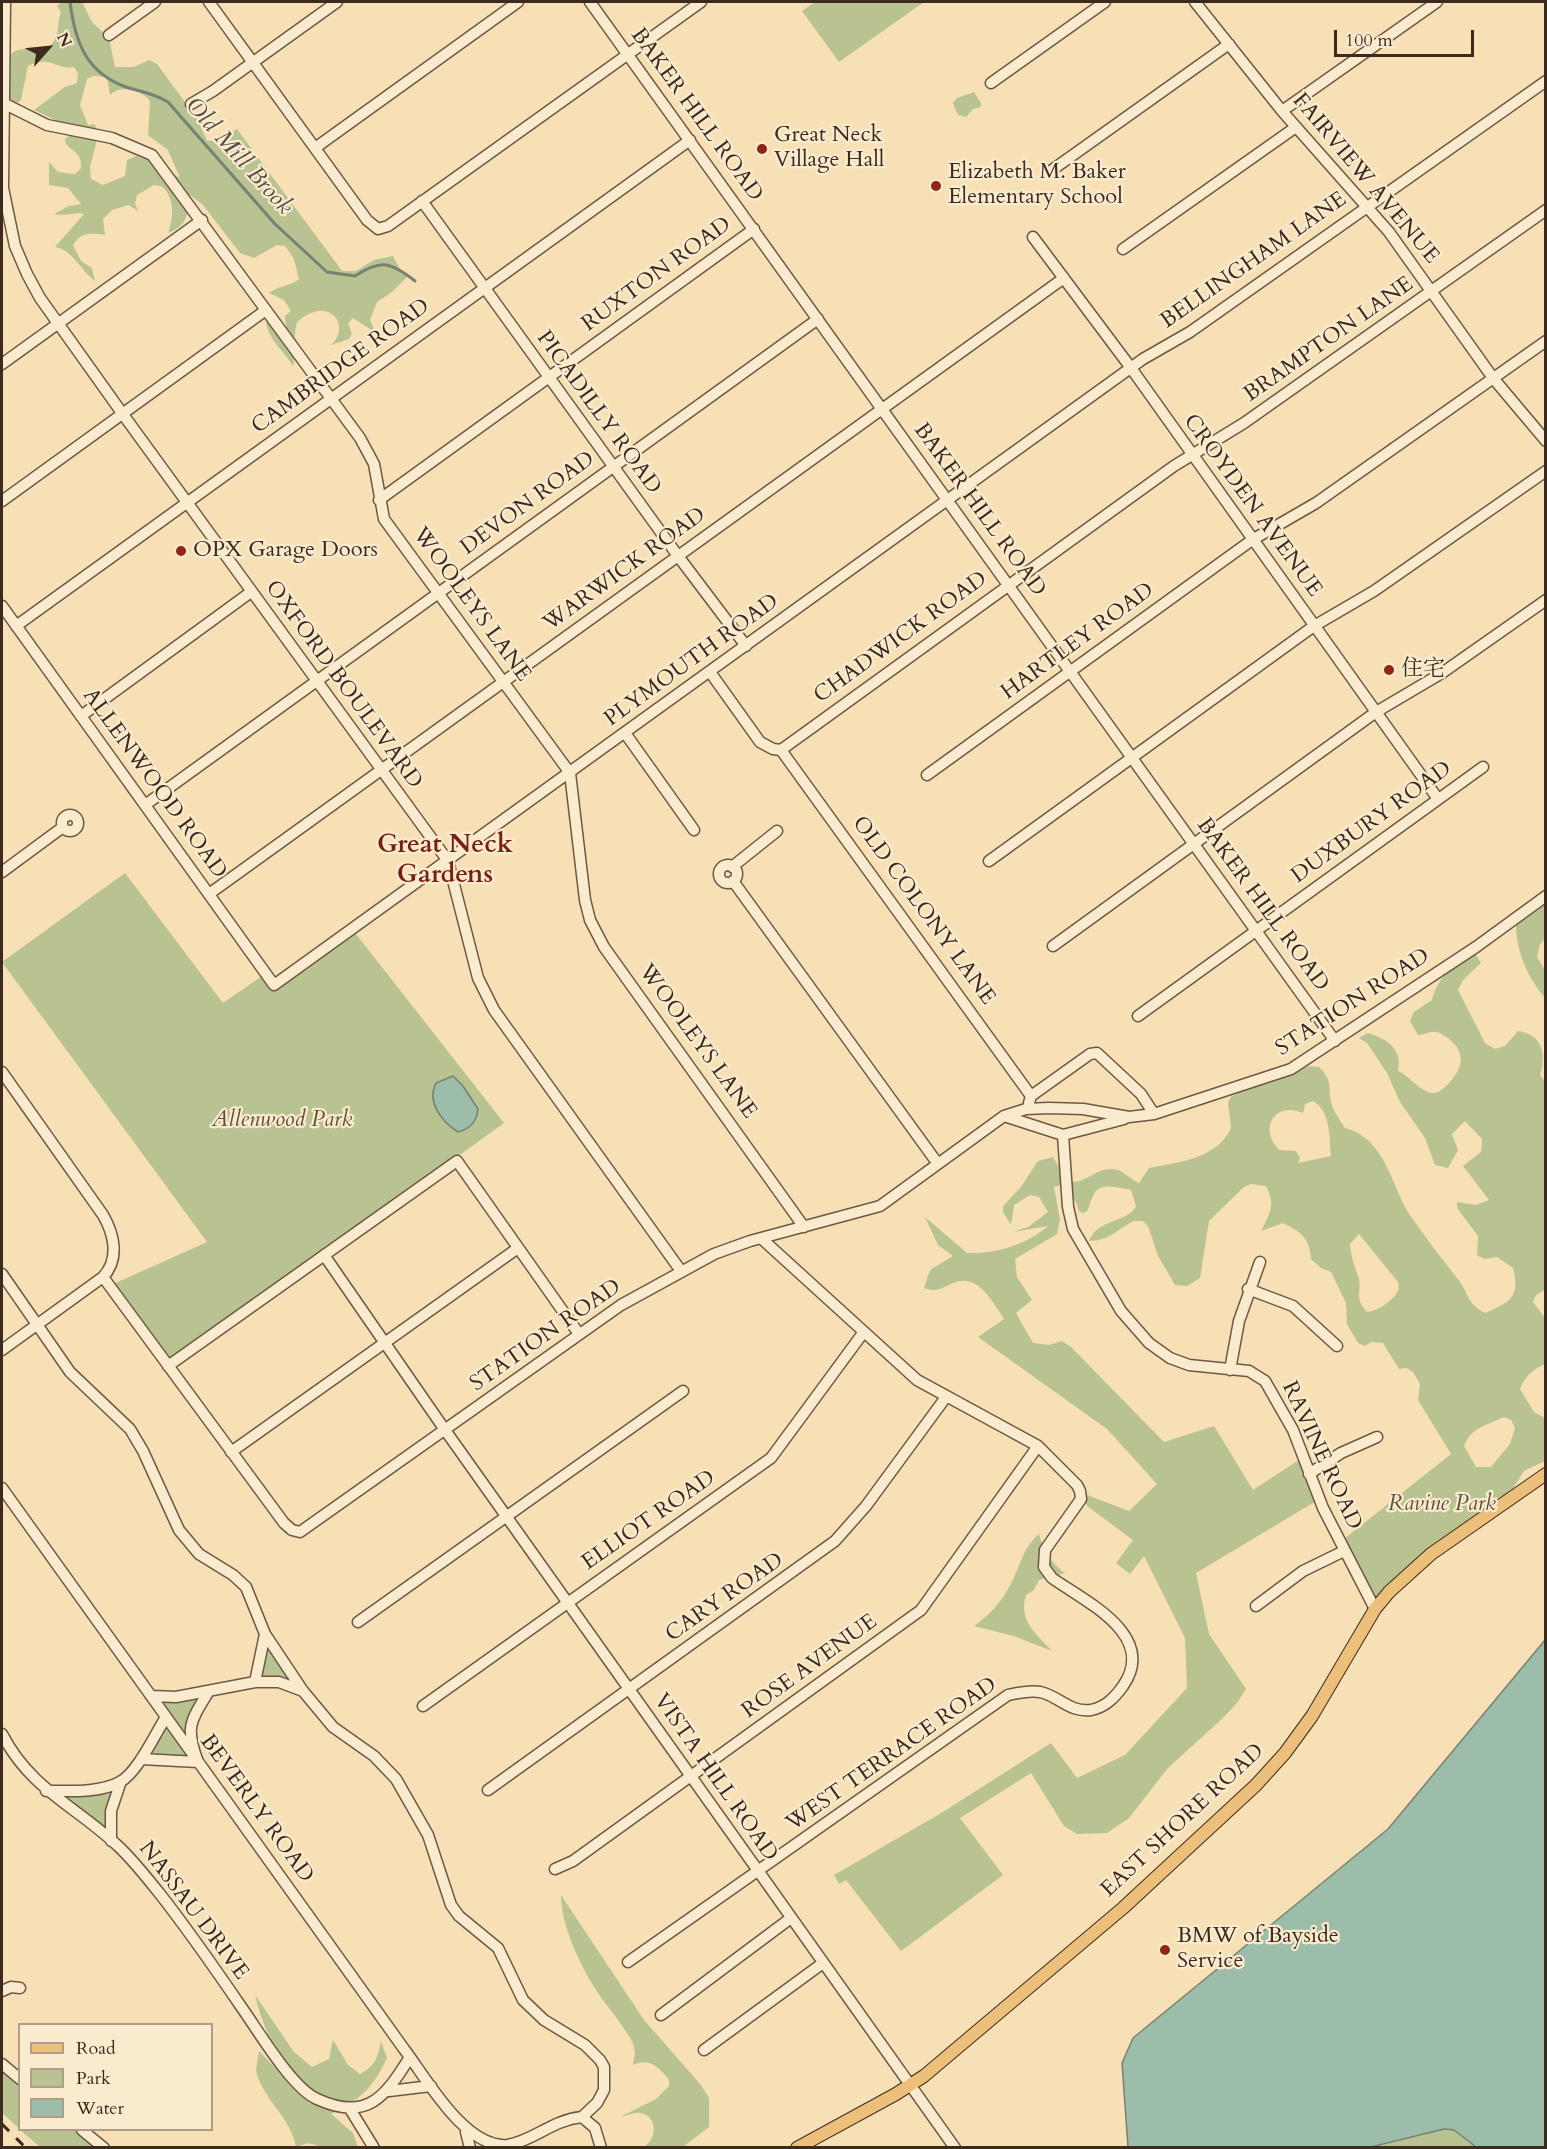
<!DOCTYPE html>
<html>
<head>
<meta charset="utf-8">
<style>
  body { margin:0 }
  #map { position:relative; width:1547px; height:2149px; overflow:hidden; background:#f7e0b5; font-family:Cardo,serif }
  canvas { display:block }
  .frame { position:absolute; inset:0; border:3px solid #3d2a1f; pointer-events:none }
  .legend { position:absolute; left:18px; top:2023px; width:195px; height:108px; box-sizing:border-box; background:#faebcf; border:2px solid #ae9e89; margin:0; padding:8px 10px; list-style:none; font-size:18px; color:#3d2a1f }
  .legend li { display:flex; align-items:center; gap:12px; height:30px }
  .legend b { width:30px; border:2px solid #ae9e89 }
  .north { position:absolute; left:18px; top:18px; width:60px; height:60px; -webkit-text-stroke:4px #faebcf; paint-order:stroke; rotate:63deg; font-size:16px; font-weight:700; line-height:24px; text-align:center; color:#3d2a1f }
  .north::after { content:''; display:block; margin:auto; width:21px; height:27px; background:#3d2a1f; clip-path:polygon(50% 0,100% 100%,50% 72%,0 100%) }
  .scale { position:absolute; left:1334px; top:30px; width:140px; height:27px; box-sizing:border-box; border:3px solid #3d2a1f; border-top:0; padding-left:8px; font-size:18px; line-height:21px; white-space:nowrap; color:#3d2a1f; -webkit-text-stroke:4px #faebcf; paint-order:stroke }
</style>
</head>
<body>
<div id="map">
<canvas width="1547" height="2149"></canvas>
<div class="frame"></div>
<ul class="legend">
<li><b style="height:8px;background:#ecc07a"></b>Road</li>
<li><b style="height:16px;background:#b8c391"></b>Park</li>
<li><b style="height:16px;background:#9dbdab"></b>Water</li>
</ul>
<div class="north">N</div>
<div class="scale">100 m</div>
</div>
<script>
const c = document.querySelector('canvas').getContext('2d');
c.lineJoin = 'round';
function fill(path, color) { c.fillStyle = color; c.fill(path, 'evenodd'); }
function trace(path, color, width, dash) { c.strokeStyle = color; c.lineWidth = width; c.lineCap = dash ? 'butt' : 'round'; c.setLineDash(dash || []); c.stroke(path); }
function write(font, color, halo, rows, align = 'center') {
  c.font = font + ' Cardo,"Noto Serif SC",serif'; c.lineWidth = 4.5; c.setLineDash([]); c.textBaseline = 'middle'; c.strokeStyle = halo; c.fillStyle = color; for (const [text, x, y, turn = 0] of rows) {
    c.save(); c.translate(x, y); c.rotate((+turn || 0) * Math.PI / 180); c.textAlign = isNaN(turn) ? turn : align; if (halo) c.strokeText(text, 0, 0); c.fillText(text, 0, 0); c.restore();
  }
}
fill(new Path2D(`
  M61,2H82L92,22L109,38L115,67H134L149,60L157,64L198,120L207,141L219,140L237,129L342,271H356L374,260L393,256L401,271L408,276L392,292L377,302L370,320L376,333L353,318L348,323L352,334L349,339L331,345C352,327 330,293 297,322C293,336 296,351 293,366C284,350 265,338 266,317L286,327L285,316L291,311L284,300L269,293C279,285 290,287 299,279L294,259L285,246L277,245L254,258L240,253L203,205L190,195C188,214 188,225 168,233C174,218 175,196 161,186L154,185L137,195L135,204L138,211L129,205L112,210L103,219L105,235C91,233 81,232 73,245L81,261L92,268L95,281C80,270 73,250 55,247L84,214C75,211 66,217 54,214L69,206L81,204L68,188L49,185V162L58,172L75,174L81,168C82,154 75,153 66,144L65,139L76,130L34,110L65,87L77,83L78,73L74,67C55,70 50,54 28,66L21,100L14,105L6,95L11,54C25,41 49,60 56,36C59,28 58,20 61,12L57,6ZM93,76L107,77L110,95C120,84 142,90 150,101L148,135L168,150L180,178L158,164L136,156L127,160L125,176L103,185L91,179L90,167L99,132L94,124L88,125L80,105L87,79Z
  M815,2H924L839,62L802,11Z
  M974,92L981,103V107L973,109L966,117L958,115L953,103L957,98Z
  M125,873L223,1003L265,974L276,989L356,934L504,1123L168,1366L109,1286L207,1242L2,962Z
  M1545,902V939L1540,944L1537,957L1545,970V998C1528,978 1516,951 1516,925Z
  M1476,955L1481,963L1463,980L1458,990L1485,1043L1495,1049L1505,1046L1518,1031C1542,1034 1547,1054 1540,1075L1546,1083V1289L1536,1295L1533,1302L1545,1318V1364C1533,1369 1525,1376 1520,1389L1534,1412L1545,1418V1461L1524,1471L1509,1495L1503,1499L1494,1497L1501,1505L1431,1554L1375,1609L1339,1543L1451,1454L1418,1400L1420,1384L1413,1372L1407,1368L1399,1369L1383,1343L1371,1342L1365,1346L1358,1343L1347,1324L1346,1303L1331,1272L1321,1268L1311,1259C1310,1238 1301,1232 1283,1223L1261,1231C1270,1214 1276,1204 1266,1186L1251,1184L1244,1187L1209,1221L1200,1278L1187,1286L1175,1285L1158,1256L1148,1226L1143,1221H1134C1117,1229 1110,1241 1089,1241C1097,1221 1119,1223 1133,1211L1136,1206L1131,1190C1118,1188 1099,1181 1093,1196C1090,1201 1090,1206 1087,1211L1083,1213L1079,1211L1076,1202L1062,1185L1054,1187L1060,1220L1057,1234L1015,1259L1017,1277L1032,1300L1016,1313L1033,1343L1049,1345L1062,1341L1071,1347L1164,1442L1214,1426L1253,1490L1302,1458L1318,1500L1196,1573L1209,1634L1246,1689L1237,1703L1224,1717L1168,1768L1129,1818L1107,1833L1077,1834L1064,1826L1031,1773L960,1818L1003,1875L901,1951L846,1880L839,1884L834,1875L943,1812L1051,1743L1077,1778L1125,1755L1187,1688L1185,1638L1144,1556L1130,1574L1116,1563L1133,1540L1087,1506L1084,1500L1087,1495L1129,1511L1157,1484L1107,1429L978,1337L1004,1319C992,1301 977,1271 951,1284C941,1289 935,1292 924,1288L930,1270L953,1256L938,1245L925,1217L967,1253C996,1254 1026,1245 1048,1226L1013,1232L1028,1227L1048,1212L1039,1197L1030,1195L1014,1205L1011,1225L1003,1212V1206L1021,1187L1038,1161L1053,1157L1061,1171L1073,1182C1090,1181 1099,1165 1118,1170C1126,1173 1131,1180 1139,1183L1149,1168C1179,1162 1217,1159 1231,1128L1228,1102L1231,1097L1248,1088L1276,1081L1309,1066L1319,1067C1333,1081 1328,1085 1331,1102C1333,1111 1340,1120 1345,1128C1387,1139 1391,1188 1412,1218C1427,1240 1444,1261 1460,1282C1470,1297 1467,1303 1485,1313C1509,1303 1521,1297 1513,1268L1497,1257L1484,1259L1477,1255L1478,1236L1457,1208V1202L1476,1205L1489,1200L1463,1166L1481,1152L1482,1139L1465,1121L1452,1134L1458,1150L1448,1168L1435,1165L1425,1138L1400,1102L1387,1073L1367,1043L1359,1038L1368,1033C1387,1039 1403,1049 1398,1071C1410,1076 1420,1092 1433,1093C1439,1093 1444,1088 1448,1084C1464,1068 1466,1052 1448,1038C1444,1036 1440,1032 1436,1032C1430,1031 1424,1035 1418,1035L1410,1021L1414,1012L1432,1000C1436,981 1456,957 1476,955ZM1313,1101C1331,1111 1329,1137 1331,1156L1298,1163L1300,1158L1296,1151L1279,1150C1258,1128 1275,1101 1303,1113L1305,1104ZM1359,1234L1398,1282L1399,1289C1393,1301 1380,1310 1367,1312C1353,1297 1363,1289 1358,1276C1354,1264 1351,1257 1350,1244ZM1504,1417L1511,1420L1515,1428L1510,1444L1491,1467H1476L1464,1446C1471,1427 1488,1425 1504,1417Z
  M1039,1534C1043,1550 1052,1564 1065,1573L1039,1580L1034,1590L1026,1595C1018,1620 1036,1634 1052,1651L1014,1636L974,1626C993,1613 1006,1596 1015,1575C1022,1559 1025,1546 1039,1534Z
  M265,1634L303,1691L255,1682Z
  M209,1691L193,1718L198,1762L141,1759L166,1717L153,1696Z
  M121,1781L111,1841L46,1791Z
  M561,1895L644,2020L701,2085L709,2098V2127L683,2147H643C657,2141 659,2116 640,2113C635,2112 626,2116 620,2117L656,2099L669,2086V2080C659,2067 649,2057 633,2065L635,2053L633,2043C621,2021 604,2004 591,1982C577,1958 561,1923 561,1895Z
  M255,1995L294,2052L312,2067L329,2059L333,2040L348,2065L360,2074C375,2066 378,2058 381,2041L387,2058C372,2089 362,2098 331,2114L353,2133L358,2147H322L308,2143L296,2147C292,2120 266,2102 257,2075C255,2069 258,2059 259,2051L284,2077C275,2048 261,2023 255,1995Z
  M2,2064L19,2079L20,2129L2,2113Z
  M1444,2129L1454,2130L1476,2147L1371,2148Z
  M20,2130H82L104,2147H40Z`), '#b8c391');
const water = new Path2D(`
  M453,1076L463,1086L478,1109C477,1121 470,1129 458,1132C442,1122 426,1102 436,1083Z
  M1545,1640V2147H1476L1454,2130L1444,2129L1371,2147H1128L1122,2063L1133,2038L1388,1829Z`);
fill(water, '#9dbdab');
trace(water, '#778273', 1.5);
trace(new Path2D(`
  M70,2C75,42 86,74 129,88C143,92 155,94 168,102L275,224L327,272L355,276C381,259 391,262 415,281`), '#778273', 3);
const minor = new Path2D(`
  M5,2L3,188L15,246L27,274L40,298L122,413L448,861L478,978L494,1010L681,1271
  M209,2L367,220L378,229L388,226L701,2
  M590,2L1335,1041
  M1195,2L1282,111L1389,232L1493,378L1546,441
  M109,35L155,2
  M991,83L1105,2
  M3,103L47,125L112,138L152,155L360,438L374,464L384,519L570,773L585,900L590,920L604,947L804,1227
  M191,104L213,91L337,2
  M1282,111L1437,2
  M315,148L518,2
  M1052,170L1229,44
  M422,201L678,556L746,646
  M1033,237L1131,368L1438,799
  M1123,249L1296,127
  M2,364L202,220
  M379,500L754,229
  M2,501L266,310
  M2,606L274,985L1143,359L1190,332L1546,81
  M16,626L690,140
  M710,672L760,742L773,749L781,750
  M81,716L251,592
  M625,733L694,830
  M781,750L1174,466L1244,423L1546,210
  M781,750L1031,1096
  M927,775L1252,540L1316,503L1546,341
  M145,805L818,319
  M62 823a8 8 0 1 1 16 0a8 8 0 1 1-16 0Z
  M989,861L1314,626L1374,591L1546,471
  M719 874a9 9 0 1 1 18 0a9 9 0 1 1-18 0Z
  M732,867L777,831
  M2,872L63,827
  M733,881L938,1164
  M209,894L1064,278
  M1053,946L1376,712L1442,673L1546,600
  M1138,1016L1483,767
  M2,1072L103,1215C114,1234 120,1259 103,1277L2,1350
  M1029,1103L1031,1096L1090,1054L1097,1053L1141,1094L1154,1114
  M1004,1116L1063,1135
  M1063,1135L1068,1207L1073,1229L1121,1311L1149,1343L1170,1358L1189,1365L1249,1371L1265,1381L1293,1430L1323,1508L1375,1609
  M1063,1135L1124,1119
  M324,1255L445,1430L955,2148
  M2,1274L70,1372L130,1429L143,1451L179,1530L199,1554L233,1575L246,1587L265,1634L303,1691L333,1727L374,1756L396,1779L428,1835L451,1905L459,1916L498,1948L523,2000L544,2020L585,2045L600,2060L604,2067V2090L597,2103L582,2117
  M103,1277L284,1523L292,1530L300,1532L621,1305L714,1254L750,1241L880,1206L1004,1116L1026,1109L1049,1108L1083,1109L1129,1117L1154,1114L1291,1069L1476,947L1546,896
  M1248,1289L1293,1306L1337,1346
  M168,1366L457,1161L579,1334
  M1230,1370L1239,1321L1260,1262
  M231,1452L518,1248
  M1309,1474L1341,1453L1377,1437
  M2,1488L404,2049C427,2079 465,2149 508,2145C535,2140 552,2120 582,2117L595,2128L601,2148
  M1256,1606L1303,1571L1344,1551
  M358,1622L683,1391
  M255,1682H279L303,1691
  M153,1696L176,1697L255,1682L265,1634
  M423,1706L771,1458L863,1333
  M2,1734C31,1790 76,1806 118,1846C134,1861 147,1878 160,1894C189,1931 216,1970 242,2008C259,2032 292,2088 317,2099C367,2122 385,2097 410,2057
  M141,1759L198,1762C185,1727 190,1722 209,1691
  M488,1790L835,1541L866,1506L946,1397
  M46,1791C69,1791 100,1793 120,1782C138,1772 155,1734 166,1717
  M111,1841V1811L121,1781
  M555,1869L573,1861L921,1610L1038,1446
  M628,1962L1008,1695C1018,1693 1029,1690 1040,1692C1059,1696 1070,1713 1091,1710C1106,1707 1115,1697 1123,1686C1158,1635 1086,1602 1052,1578L1044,1567L1045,1550L1081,1499L1080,1491L1077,1485L1038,1446L917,1380L762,1239
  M2,1991L11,1987L20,1988
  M661,2015L791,1918
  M704,2050L823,1963
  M2,2064L20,2079
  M389,2091L431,2086
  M350,2109L374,2148
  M82,2130L104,2148
  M466,2132L470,2148`);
const major = new Path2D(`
  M797,2148L896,2094L924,2076L1123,1908L1256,1785L1285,1753L1312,1716L1375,1609L1389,1592L1431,1554L1546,1474`);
trace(minor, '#6c5844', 13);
trace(major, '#3d2a1f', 14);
trace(minor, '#faebcf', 10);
trace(major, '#ecc07a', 12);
trace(new Path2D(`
  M2,2124L26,2148`), '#3d2a1f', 3, [10, 10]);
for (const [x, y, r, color] of [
  [762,149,6,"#8f2418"],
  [936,186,6,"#8f2418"],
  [181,551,6,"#8f2418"],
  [1389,670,6,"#8f2418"],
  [1165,1950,6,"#8f2418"]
]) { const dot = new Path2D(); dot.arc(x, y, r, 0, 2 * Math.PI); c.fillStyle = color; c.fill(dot); trace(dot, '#faebcf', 2); }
write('22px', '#3d2a1f', '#faebcf', [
  ["BAKER HILL ROAD",696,115,54],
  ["FAIRVIEW AVENUE",1365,179,50],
  ["BELLINGHAM LANE",1254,261,-35],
  ["RUXTON ROAD",657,275,-36],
  ["BRAMPTON LANE",1329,340,-35],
  ["CAMBRIDGE ROAD",341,367,-36],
  ["PICADILLY ROAD",598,413,54],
  ["DEVON ROAD",528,504,-36],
  ["CROYDEN AVENUE",1252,506,54],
  ["BAKER HILL ROAD",979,510,54],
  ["WARWICK ROAD",625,570,-36],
  ["WOOLEYS LANE",471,605,54],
  ["CHADWICK ROAD",901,638,-36],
  ["HARTLEY ROAD",1078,642,-36],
  ["PLYMOUTH ROAD",692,661,-36],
  ["OXFORD BOULEVARD",343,685,54],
  ["ALLENWOOD ROAD",154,784,54],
  ["DUXBURY ROAD",1372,823,-36],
  ["BAKER HILL ROAD",1262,905,54],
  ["OLD COLONY LANE",923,911,54],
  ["STATION ROAD",1353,1003,-33],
  ["WOOLEYS LANE",697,1042,54],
  ["STATION ROAD",546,1336,-35],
  ["RAVINE ROAD",1321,1456,65],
  ["ELLIOT ROAD",649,1521,-35],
  ["CARY ROAD",725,1598,-35],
  ["ROSE AVENUE",810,1667,-36],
  ["WEST TERRACE ROAD",892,1755,-35],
  ["VISTA HILL ROAD",715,1778,55],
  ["BEVERLY ROAD",256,1809,54],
  ["EAST SHORE ROAD",1183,1821,-43],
  ["NASSAU DRIVE",193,1911,53]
]);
write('22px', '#3d2a1f', '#faebcf', [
  ["Great Neck",774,136],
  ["Village Hall",774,161],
  ["Elizabeth M. Baker",948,173],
  ["Elementary School",948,198],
  ["OPX Garage Doors",193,551],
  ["住宅",1401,670],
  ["BMW of Bayside",1177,1937],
  ["Service",1177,1962]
], 'left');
write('italic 22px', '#5c503c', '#faebcf', [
  ["Allenwood Park",282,1121],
  ["Ravine Park",1442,1505]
]);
write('italic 24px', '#554f42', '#faebcf', [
  ["Old Mill Brook",238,157,48]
]);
write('bold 26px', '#7a1f14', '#faebcf', [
  ["Great Neck",445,846],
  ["Gardens",445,876]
]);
</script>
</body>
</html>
